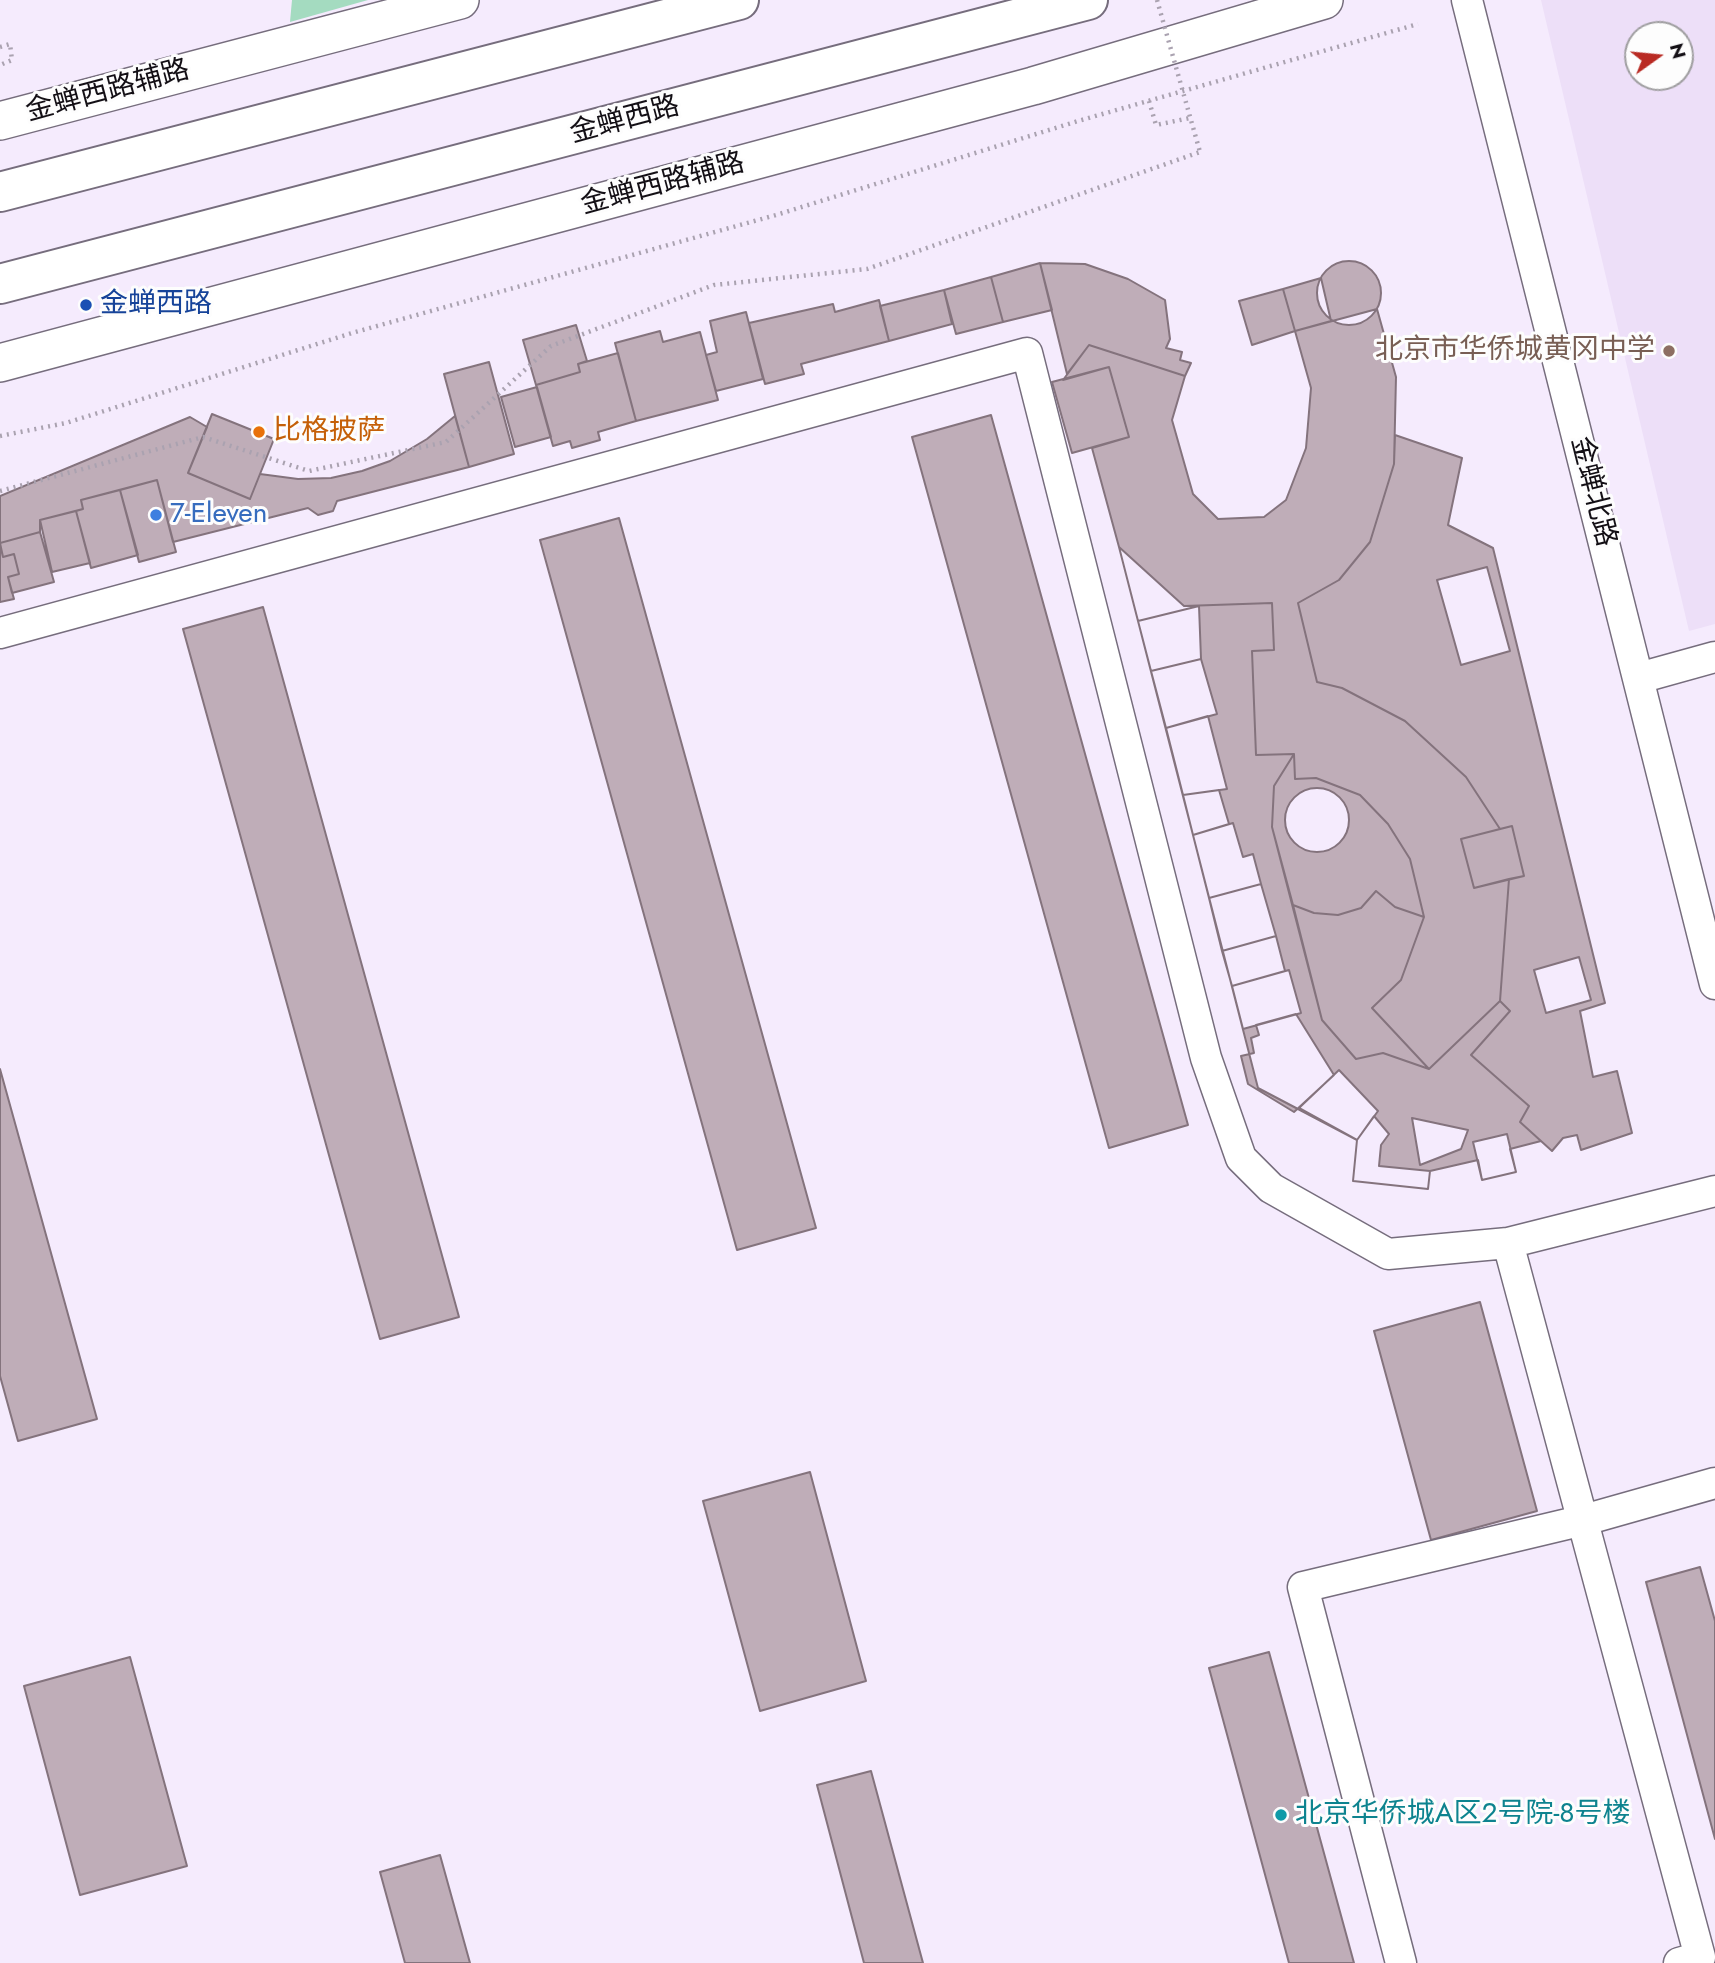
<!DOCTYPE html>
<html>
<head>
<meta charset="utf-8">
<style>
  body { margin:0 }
  #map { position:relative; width:1715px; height:1963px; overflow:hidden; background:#f5ebfd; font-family:Jost,sans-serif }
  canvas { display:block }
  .north { position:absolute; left:1624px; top:21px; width:70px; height:70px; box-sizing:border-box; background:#fdfdfd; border:2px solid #9f9ea0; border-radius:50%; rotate:75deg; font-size:19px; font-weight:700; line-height:28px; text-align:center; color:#130f15 }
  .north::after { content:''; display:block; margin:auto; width:24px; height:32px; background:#b92a23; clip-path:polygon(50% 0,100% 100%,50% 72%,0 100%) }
</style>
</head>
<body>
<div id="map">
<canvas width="1715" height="1963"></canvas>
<div class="north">N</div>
</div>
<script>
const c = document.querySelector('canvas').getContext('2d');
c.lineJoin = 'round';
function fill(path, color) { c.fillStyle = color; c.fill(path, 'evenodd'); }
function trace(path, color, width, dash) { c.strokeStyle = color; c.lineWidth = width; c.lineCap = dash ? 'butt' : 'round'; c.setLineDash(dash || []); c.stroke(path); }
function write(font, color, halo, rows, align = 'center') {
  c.font = font + ' Jost,"Noto Sans SC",sans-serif'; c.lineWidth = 6; c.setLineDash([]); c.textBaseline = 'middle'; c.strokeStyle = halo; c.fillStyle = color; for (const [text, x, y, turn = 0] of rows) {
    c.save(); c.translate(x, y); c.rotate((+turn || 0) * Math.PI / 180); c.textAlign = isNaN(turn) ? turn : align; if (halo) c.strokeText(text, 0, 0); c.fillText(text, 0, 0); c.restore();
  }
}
fill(new Path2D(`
  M1541,0H1715V624L1689,631ZM1638,35H1680V77H1638Z`), '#eddff8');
fill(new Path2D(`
  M292,0H368L290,22Z`), '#a4dbc0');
const building = new Path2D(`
  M1317 293a32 32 0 1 1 64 0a32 32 0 1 1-64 0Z
  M1040,263L1085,264L1128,279L1165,300L1170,339L1166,348L1182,352L1180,360L1191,363L1185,376L1089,345L1067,374Z
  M1040,263L1052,310L1003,322L991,277Z
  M991,277L1003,322L956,334L944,290Z
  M1321,278L1331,321L1295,331L1283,289Z
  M1283,289L1295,331L1252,345L1239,301Z
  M944,290L952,324L889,341L880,306Z
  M879,300L889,341L801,364L804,374L765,384L749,323L833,304L835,312Z
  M1377,309L1396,377L1394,464L1370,542L1339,580L1298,603L1317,682L1342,688L1405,721L1466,777L1500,829L1461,839L1474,888L1509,879L1500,1001L1429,1069L1372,1008L1401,980L1424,917L1410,859L1388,824L1360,795L1316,778L1295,779L1294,754L1256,755L1252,651L1274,650L1272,603L1184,606L1119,547L1092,448L1129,437L1109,367L1063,380L1089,345L1185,376L1172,420L1193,494L1218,519L1264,517L1286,500L1306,448L1311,388L1295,331Z
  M746,312L763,379L716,391L706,355L717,352L710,321Z
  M576,325L587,361L578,364L580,372L536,385L523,340Z
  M660,331L663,342L700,332L718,400L636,421L615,343Z
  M618,353L636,421L598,432L600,440L572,448L570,441L553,446L536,385L580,372L578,364Z
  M489,362L514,454L469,467L444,374Z
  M1109,367L1129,437L1072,453L1052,382Z
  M537,387L551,437L515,447L501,397Z
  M212,414L274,439L250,499L188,473Z
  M991,415L1188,1125L1109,1148L912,437Z
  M455,416L469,467L337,501L333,511L318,515L308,508L173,542L157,480L81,500L83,509L40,520V532L0,543V496L190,417L207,427L188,473L250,499L260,474L298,479L331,478L362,471L390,461L427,439Z
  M1395,435L1462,458L1448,525L1493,548L1605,1003L1580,1011L1593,1077L1617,1071L1632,1133L1581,1150L1577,1135L1563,1138L1552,1151L1520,1122L1529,1106L1471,1055L1510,1011L1500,1001L1509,879L1524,876L1512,826L1500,829L1466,777L1405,721L1342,688L1317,682L1298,603L1339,580L1370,542L1394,464Z
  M157,480L176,552L139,562L120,490Z
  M120,490L138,555L91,568L76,511L83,509L81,500Z
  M76,511L90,563L52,572L40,520Z
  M619,518L816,1228L737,1250L540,540Z
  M40,532L54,582L12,593L8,577L19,574L14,554L3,557L0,543Z
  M0,545L3,557L14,554L19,574L8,577L14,599L0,602Z
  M1119,547L1184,606L1272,603L1274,650L1252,651L1256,755L1294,754L1274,786L1272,827L1322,1020L1356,1059L1383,1053L1429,1069L1500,1001L1510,1011L1471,1055L1529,1106L1520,1122L1541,1141L1510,1149L1516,1172L1482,1180L1478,1160L1430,1171L1428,1189L1353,1181L1357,1140L1258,1088Z
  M1119,547L1184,606H1199L1138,621Z
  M1487,567L1510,651L1461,665L1437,580Z
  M1199,606L1201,659L1151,671L1138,621Z
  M263,607L459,1317L380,1339L183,629Z
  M1201,659L1217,714L1166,728L1151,671Z
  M1208,716L1227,789L1183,795L1166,728Z
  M1294,754L1295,779L1316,778L1360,795L1388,824L1410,859L1424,917L1395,907L1376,891L1361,908L1338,915L1314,913L1293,905L1272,827L1274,786Z
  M1285 820a32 32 0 1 1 64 0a32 32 0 1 1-64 0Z
  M1219,790L1229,824L1193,835L1183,795Z
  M1233,823L1243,857L1253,854L1261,884L1209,898L1193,835Z
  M1512,826L1524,876L1474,888L1461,839Z
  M1261,884L1276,936L1222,951L1209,898Z
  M1376,891L1395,907L1424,917L1401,980L1372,1008L1429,1069L1383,1053L1356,1059L1322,1020L1293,905L1314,913L1338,915L1361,908Z
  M1276,936L1285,971L1232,986L1222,951Z
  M1579,957L1591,1000L1546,1013L1534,970Z
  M1289,970L1301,1013L1243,1029L1232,986Z
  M1296,1014L1334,1075L1294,1112L1248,1084L1241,1056L1254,1053L1251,1038L1259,1035L1256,1025Z
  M0,1069L97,1419L18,1441L0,1376Z
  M1339,1070L1378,1111L1357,1140L1299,1108Z
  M1374,1116L1389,1134L1381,1145L1379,1166L1430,1171L1428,1189L1353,1181L1357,1140Z
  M1412,1118L1468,1130L1461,1149L1420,1165Z
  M1507,1134L1516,1172L1482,1180L1473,1142Z
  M1480,1302L1537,1511L1431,1540L1374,1331Z
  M810,1472L866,1681L760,1711L703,1501Z
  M1700,1567L1715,1621V1839L1646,1582Z
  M1269,1652L1354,1963H1289L1209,1668Z
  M130,1657L187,1866L80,1895L24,1686Z
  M871,1771L923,1963H864L817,1785Z
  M440,1855L470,1963H405L380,1872Z`);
fill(building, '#bfadb8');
trace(building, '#84737d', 2);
const minor = new Path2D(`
  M1467,0L1715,984
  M0,633L1027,353L1206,1058L1241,1158L1271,1188L1388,1254L1508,1243L1700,1957L1679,1963
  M1639,678L1715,657
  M1508,1243L1715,1191
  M1401,1963L1303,1587L1584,1520L1715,1483`);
const tertiary = new Path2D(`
  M0,121L460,0
  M0,363L1033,86L1324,0`);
const secondary = new Path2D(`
  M0,192L739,0
  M0,284L1088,0`);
trace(minor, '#766d7d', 33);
trace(tertiary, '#766d7d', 40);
trace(secondary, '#766d7d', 42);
trace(new Path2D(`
  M0,47L10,44L12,60L0,65
  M1149,101L1156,125L1190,118
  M0,436L66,423L352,333L776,215L1078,121L1418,24
  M0,491L203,437L309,471L446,442L551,346L714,285L867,269L1200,152`), '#aaa2b0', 4.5, [2, 5]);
trace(minor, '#fff', 30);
trace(tertiary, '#fff', 37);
trace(secondary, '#fff', 38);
trace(new Path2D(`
  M1157,0L1200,152`), '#aaa2b0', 4.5, [2, 5]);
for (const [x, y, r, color] of [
  [86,305,7,"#1a4fb4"],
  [1669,351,7,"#8d6e63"],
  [259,432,7,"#e8710a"],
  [156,515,7,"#3f7fe0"],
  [1281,1815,7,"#0f9aa8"]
]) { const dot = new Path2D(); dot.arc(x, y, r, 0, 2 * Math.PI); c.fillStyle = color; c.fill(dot); trace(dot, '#fdfdfd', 2.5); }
write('28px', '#130f15', '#fdfdfd', [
  ["金蝉西路辅路",108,92,-15],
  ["金蝉西路",625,121,-15],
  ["金蝉西路辅路",663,185,-15],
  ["金蝉北路",1592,492,76]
]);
write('28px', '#164399', '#fdfdfd', [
  ["金蝉西路",100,305]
], 'left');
write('28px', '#785e54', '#fdfdfd', [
  ["北京市华侨城黄冈中学",1655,351]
], 'right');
write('28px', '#c56008', '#fdfdfd', [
  ["比格披萨",273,432]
], 'left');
write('28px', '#366cbe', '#fdfdfd', [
  ["7-Eleven",170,515]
], 'left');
write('28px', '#0d838f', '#fdfdfd', [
  ["北京华侨城A区2号院-8号楼",1295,1815]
], 'left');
</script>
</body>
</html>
